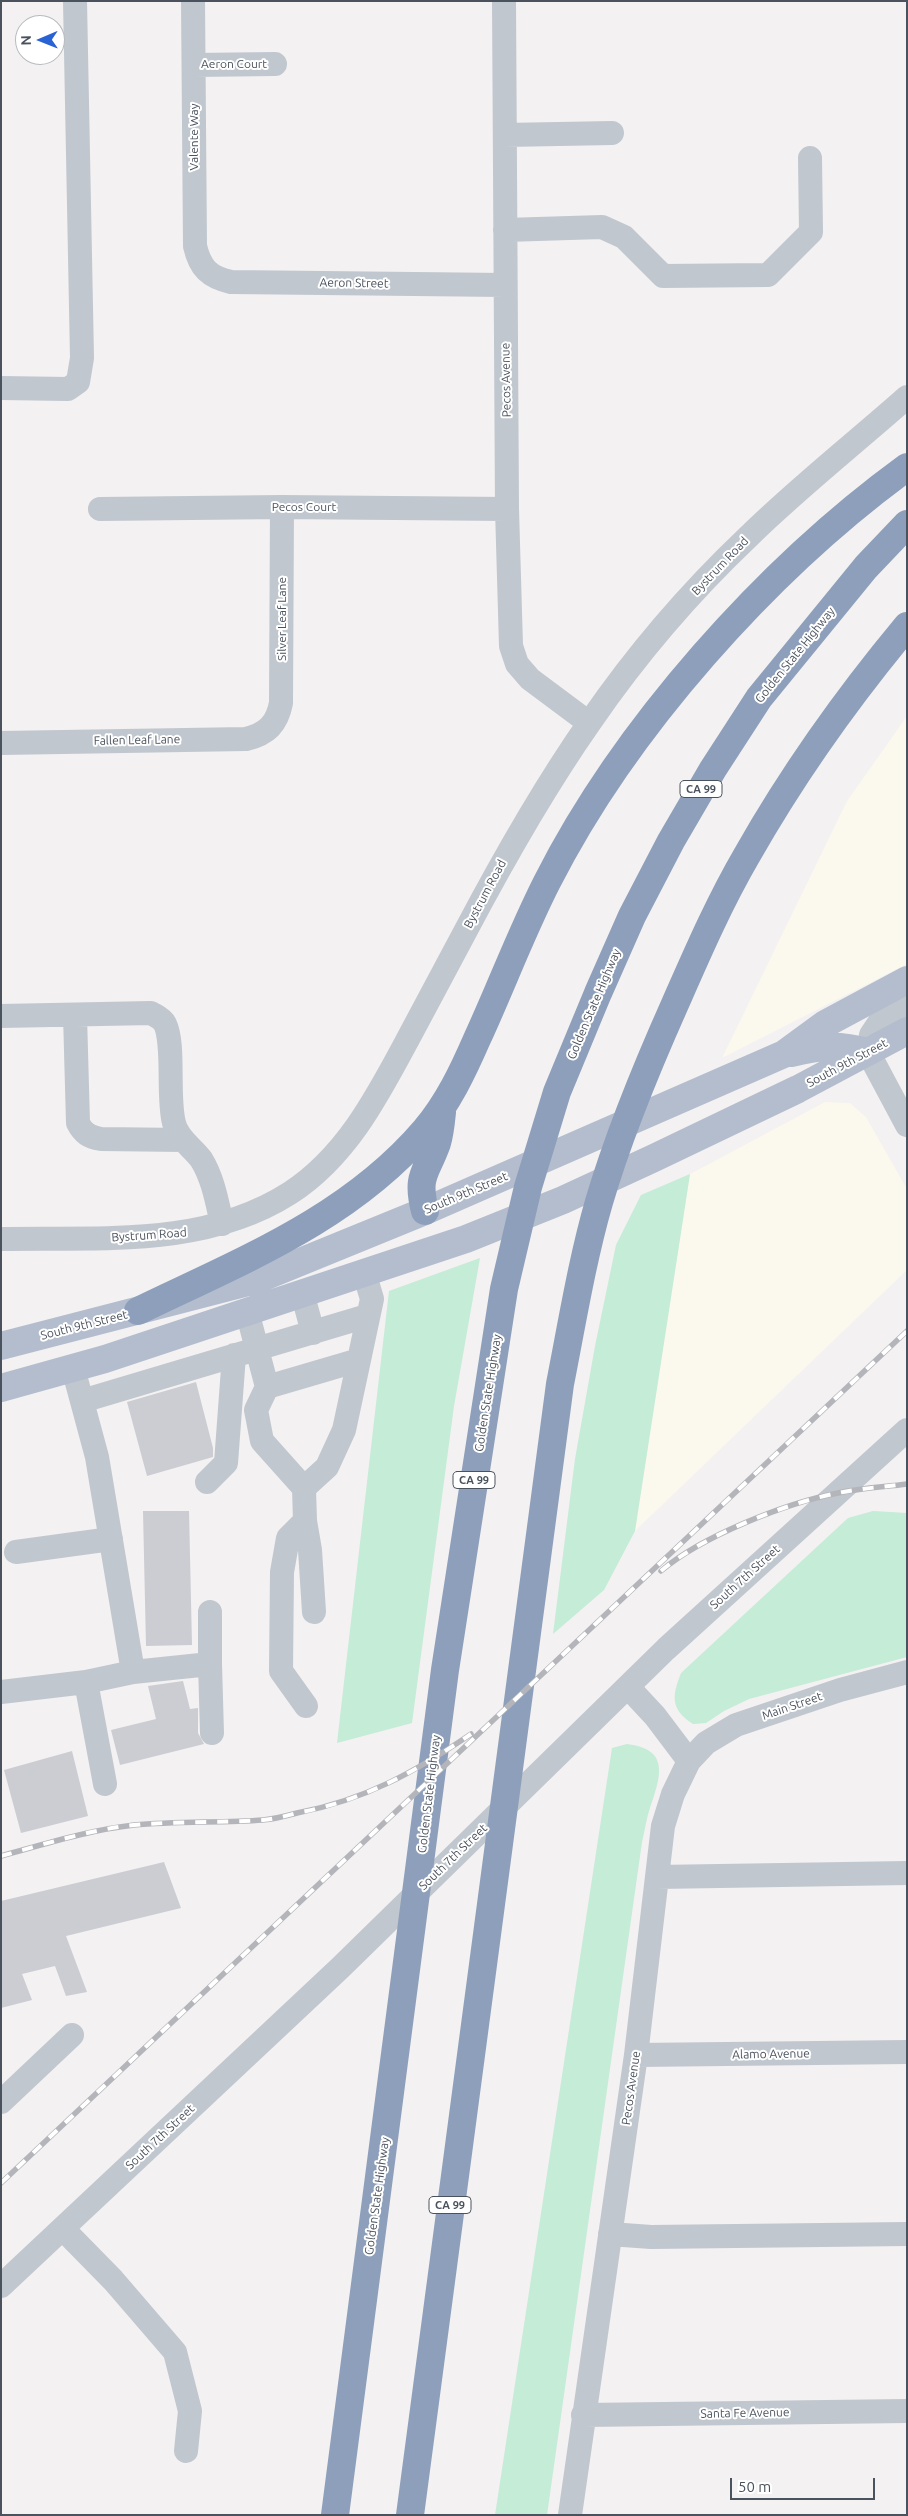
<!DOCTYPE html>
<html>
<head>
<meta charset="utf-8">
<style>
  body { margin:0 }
  #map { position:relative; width:908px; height:2516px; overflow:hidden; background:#f3f1f1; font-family:Ubuntu,sans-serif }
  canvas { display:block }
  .frame { position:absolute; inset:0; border:2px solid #4a525d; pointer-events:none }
  .north { position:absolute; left:15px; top:15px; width:50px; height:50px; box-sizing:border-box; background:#fff; border:1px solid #b7babe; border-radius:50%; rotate:269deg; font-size:14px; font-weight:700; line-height:20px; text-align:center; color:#4a525d }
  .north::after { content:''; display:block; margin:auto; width:18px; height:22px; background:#2962d5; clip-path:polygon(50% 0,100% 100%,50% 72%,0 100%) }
  .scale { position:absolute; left:730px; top:2478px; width:145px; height:22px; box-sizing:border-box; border:2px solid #4a525d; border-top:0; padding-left:6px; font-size:15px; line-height:18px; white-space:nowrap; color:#4a525d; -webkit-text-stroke:4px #fff; paint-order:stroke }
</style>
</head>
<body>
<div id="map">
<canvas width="908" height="2516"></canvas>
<div class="frame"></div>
<div class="north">N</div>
<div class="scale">50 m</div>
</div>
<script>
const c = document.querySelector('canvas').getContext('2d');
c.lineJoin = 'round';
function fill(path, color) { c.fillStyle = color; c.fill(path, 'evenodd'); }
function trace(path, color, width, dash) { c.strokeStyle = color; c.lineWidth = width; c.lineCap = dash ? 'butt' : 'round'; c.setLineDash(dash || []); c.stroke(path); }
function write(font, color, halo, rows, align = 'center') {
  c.font = font + ' Ubuntu,sans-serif'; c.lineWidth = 4; c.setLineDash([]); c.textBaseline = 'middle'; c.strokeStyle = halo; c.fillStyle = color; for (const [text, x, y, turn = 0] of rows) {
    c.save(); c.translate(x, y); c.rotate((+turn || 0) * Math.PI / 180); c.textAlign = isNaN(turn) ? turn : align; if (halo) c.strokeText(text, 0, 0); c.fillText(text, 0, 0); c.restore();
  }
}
fill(new Path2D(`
  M907,716V964L722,1058L847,801Z
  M825,1102L850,1103L866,1117L907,1189V1270L635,1531L690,1174Z`), '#fbf8ed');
fill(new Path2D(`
  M690,1174L635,1531L604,1590L553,1634L575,1459L595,1346L616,1245L641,1195Z
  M480,1258L454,1406L412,1723L337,1743L389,1291Z
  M873,1511L907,1513V1657L749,1699L724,1711L706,1723L693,1724C670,1709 672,1696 681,1673L848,1518Z
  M627,1744C678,1750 655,1787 647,1819C645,1826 644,1834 642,1842L547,2515H495L612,1748Z`), '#c4ecd7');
fill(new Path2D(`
  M196,1382L213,1448V1457L147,1476L127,1402Z
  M143,1511H189L192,1645L146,1646Z
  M183,1681L190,1709L198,1708V1733L204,1744L120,1765L111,1730L156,1719L148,1686Z
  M72,1751L88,1816L21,1833L4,1770Z
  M164,1862L181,1908L66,1936L87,1992L66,1996L55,1966L22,1974L32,2000L1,2008V1901Z`), '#cbcdd3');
trace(new Path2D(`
  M193,1L195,246C200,268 209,277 231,282L505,285
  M504,1L507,509L511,646L517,664L530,679L589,723
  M194,65L275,64
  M505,135L612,133
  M505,230L602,227L624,237L663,276L768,275L811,232L810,158
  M1,388L68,389L78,382L82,358L75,1
  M100,509L282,507L507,509
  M1,743L246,739C267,734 277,724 281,703L282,507
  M907,1008L879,1023L871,1035L868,1052L907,1125
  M75,1015L78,1123C83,1133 89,1137 101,1139L183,1140
  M1,1016L151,1013C156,1016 162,1018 165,1024C175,1044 167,1097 174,1123C177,1138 192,1147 201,1159C213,1178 217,1202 222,1224
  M1,1239C99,1237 204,1248 290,1193C347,1156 378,1095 409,1037C428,1002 446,967 465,932C503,860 543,789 590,722C636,655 689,593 748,537C799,487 854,444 907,397
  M302,1292L313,1333
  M247,1311L267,1387L359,1360L372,1299L364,1272
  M267,1387L256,1410L262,1441L304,1488
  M82,1401L367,1316
  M207,1482L226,1463L234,1355
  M305,1521L288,1538L282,1572L281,1671L306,1706
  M16,1552L111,1539
  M210,1612V1664
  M314,1612L310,1550L305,1521L304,1488L327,1467L344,1430L359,1360
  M133,1672L210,1664L212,1733
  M86,1682L105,1784
  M1,1692L86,1682L133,1672L97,1457L73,1368
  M689,1761L706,1743L736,1725L840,1690L907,1672
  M657,1877L907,1873
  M636,2055L907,2052
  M1,2102L72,2035
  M63,2229L113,2280L175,2352L190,2411L186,2451
  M610,2234L651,2237L907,2234
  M1,2286L340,1968L666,1649L907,1430
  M583,2415L907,2411
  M570,2515L636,2055L663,1826L673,1794L689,1761L655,1716L628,1687`), '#c0c7ce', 24);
trace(new Path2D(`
  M791,1053C821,1046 837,1044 868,1052
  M1,1346L256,1280L425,1211L784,1054L825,1024L907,980
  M1,1388L105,1359L466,1239L563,1200L654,1158L798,1089L907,1031`), '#b3bdcd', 28);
trace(new Path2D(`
  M425,1211C416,1175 426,1174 437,1143C440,1133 441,1122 442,1112
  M138,1311C241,1261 349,1219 425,1130C448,1103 463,1071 477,1039C501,987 521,933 547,882C625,728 767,569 907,467
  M335,2515L445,1670L504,1289L528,1187L557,1092L598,993L632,916L671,841L713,769L759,698L866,567L907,524
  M410,2515L560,1384C572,1323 582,1261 599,1202C619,1134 646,1069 675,1004C697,954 719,903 747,855C793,774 847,698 907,626`), '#8d9fbb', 28);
const rail = new Path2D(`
  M661,1571C702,1536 786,1503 838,1493C861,1488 884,1487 907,1484
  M1,1856C45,1844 89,1830 134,1825C177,1821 221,1823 263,1820C275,1819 286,1816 297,1813C365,1800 415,1772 471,1734
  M1,2183L907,1331`);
trace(rail, '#b4b5ba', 5.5);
trace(rail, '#fff', 4, [11]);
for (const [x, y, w] of [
  [701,789,42],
  [474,1480,42],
  [450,2205,42]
]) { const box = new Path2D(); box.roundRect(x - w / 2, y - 8.5, w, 17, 4); c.fillStyle = '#fff'; c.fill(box); trace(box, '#4a525d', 1); }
write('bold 11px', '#4a525d', null, [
  ["CA 99",701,789],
  ["CA 99",474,1480],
  ["CA 99",450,2205]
]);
write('12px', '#4a525d', '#fff', [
  ["Aeron Court",234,64],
  ["Valente Way",194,137,-90],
  ["Aeron Street",354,283,1],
  ["Pecos Avenue",506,380,-91],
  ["Pecos Court",304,507],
  ["Bystrum Road",720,566,-46],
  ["Silver Leaf Lane",282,619,-90],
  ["Golden State Highway",795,655,-51],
  ["Fallen Leaf Lane",137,740,-1],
  ["Bystrum Road",485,894,-62],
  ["Golden State Highway",594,1004,-67],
  ["South 9th Street",847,1063,-28],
  ["South 9th Street",466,1193,-23],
  ["Bystrum Road",149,1235,-4],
  ["South 9th Street",84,1325,-14],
  ["Golden State Highway",488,1393,-81],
  ["South 7th Street",745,1577,-42],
  ["Main Street",792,1706,-19],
  ["Golden State Highway",429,1794,-83],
  ["South 7th Street",453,1857,-44],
  ["Alamo Avenue",771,2054,-1],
  ["Pecos Avenue",631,2088,-82],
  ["South 7th Street",160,2137,-43],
  ["Golden State Highway",377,2196,-82],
  ["Santa Fe Avenue",745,2413,-1]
]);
</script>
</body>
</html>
